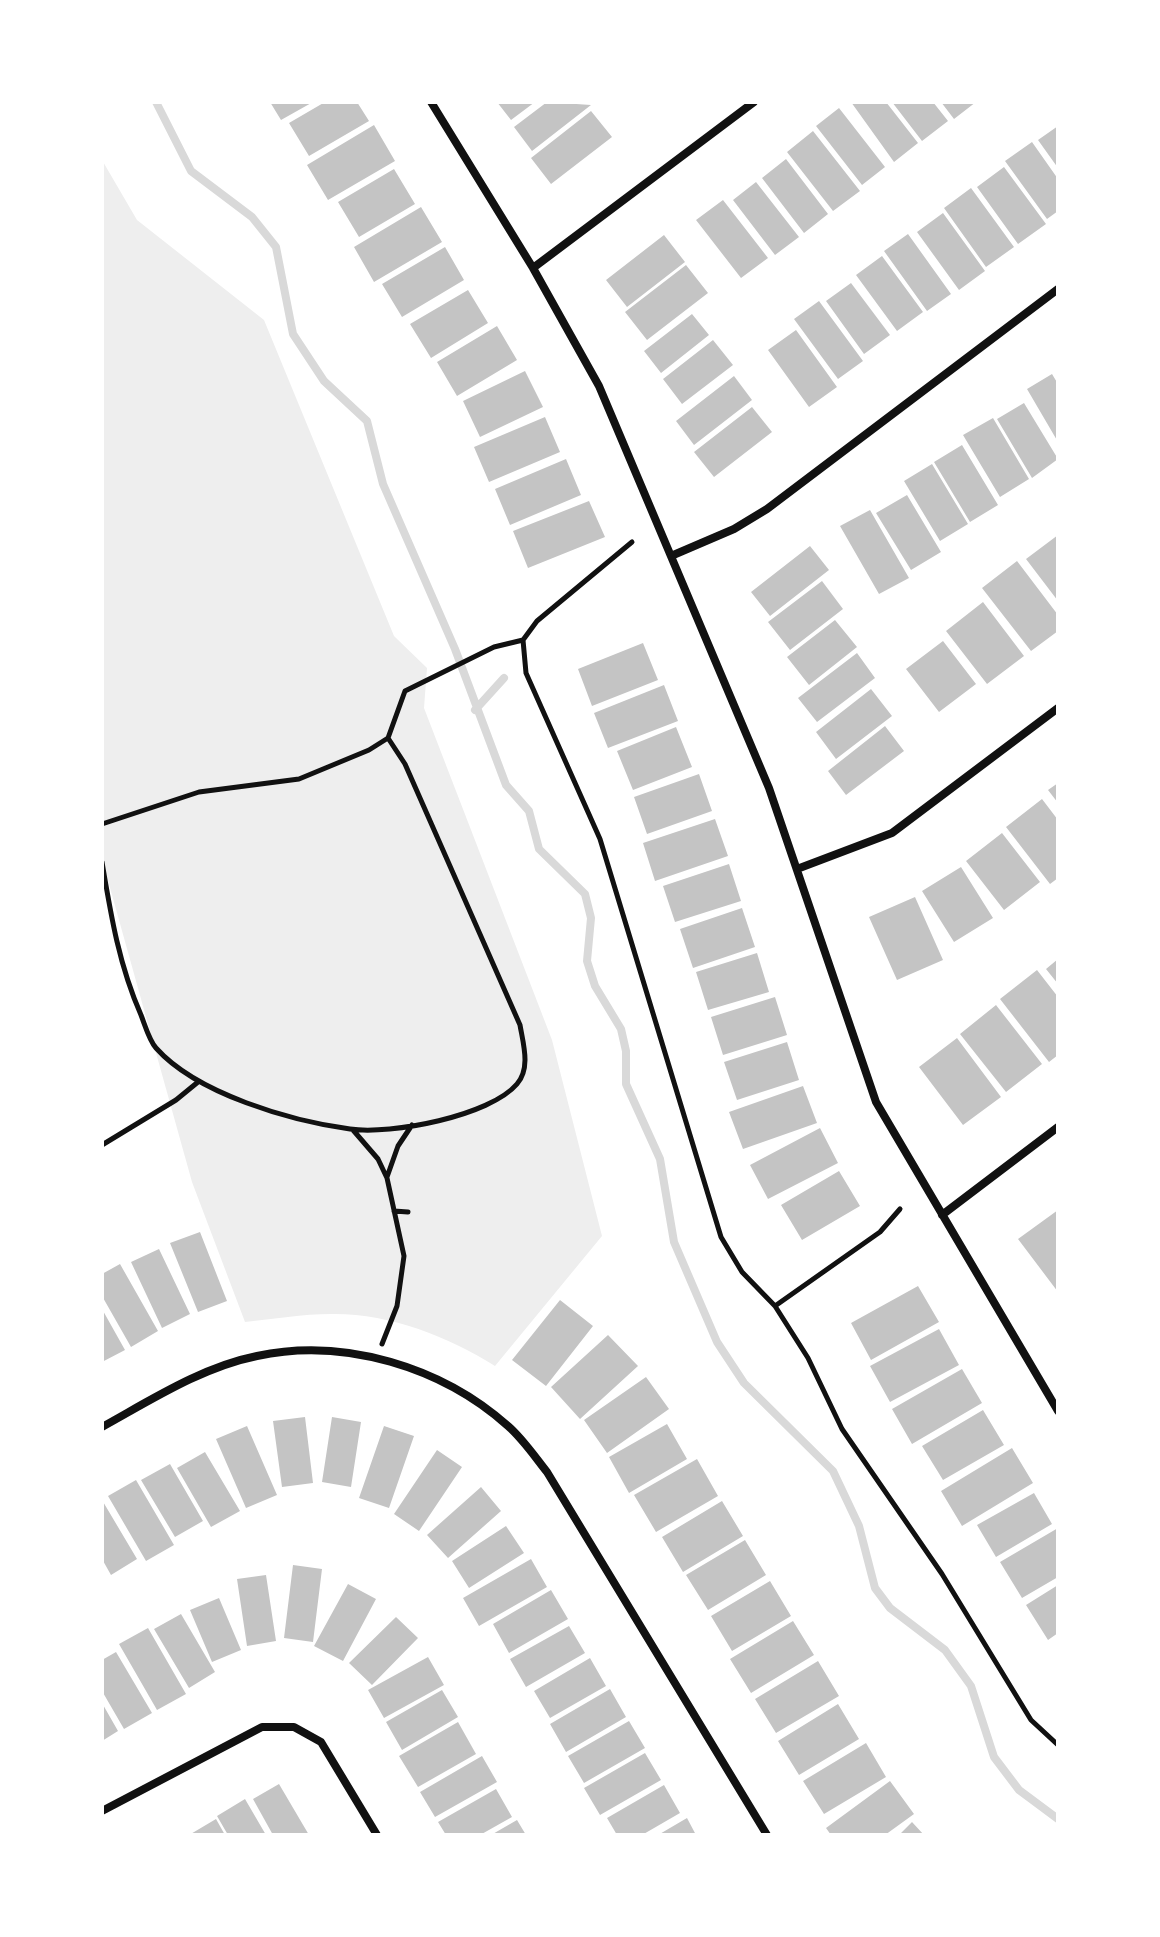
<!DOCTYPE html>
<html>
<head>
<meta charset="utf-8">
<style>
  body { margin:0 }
  #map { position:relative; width:1160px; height:1937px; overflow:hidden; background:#fff; font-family:Roboto,sans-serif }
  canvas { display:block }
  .frame { position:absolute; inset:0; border:104px solid #fff; pointer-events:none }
</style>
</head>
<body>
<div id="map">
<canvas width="1160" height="1937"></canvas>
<div class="frame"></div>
</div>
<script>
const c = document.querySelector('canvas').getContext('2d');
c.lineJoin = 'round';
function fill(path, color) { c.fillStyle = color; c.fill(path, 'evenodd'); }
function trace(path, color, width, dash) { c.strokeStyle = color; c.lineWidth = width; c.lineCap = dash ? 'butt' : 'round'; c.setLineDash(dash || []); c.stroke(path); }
fill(new Path2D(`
  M102,160L137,220L264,320L394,636L427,668L424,708L552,1040L602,1236L495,1366C447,1336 389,1313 331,1314C303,1314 273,1319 245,1322L192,1182L102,859Z`), '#eee');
trace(new Path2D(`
  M156,102L191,171L252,217L276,247L293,334L324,381L367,421L383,484L455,649L506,785L529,811L539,849L585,894L591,918L587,961L595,986L621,1029L626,1051V1084L660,1159L674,1242L717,1342L744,1383L833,1471L859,1526L875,1588L890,1608L945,1650L971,1686L994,1757L1019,1790L1058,1819
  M475,710L504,678`), '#d9d9d9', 8);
fill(new Path2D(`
  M270,102H313L281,120Z
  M325,102H357L369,121L309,156L289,123Z
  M497,102H535L511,120Z
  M547,102L591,105L532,151L514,127Z
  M851,102H886L918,143L894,162Z
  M892,102H933L948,121L922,141Z
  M941,102H976L954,119Z
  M839,108L885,167L862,185L816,126Z
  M591,111L612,137L551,184L531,158Z
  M374,125L395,161L328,200L307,165Z
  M1058,126V168L1038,140Z
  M813,131L860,191L833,211L787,152Z
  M1032,142L1058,179V211L1047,219L1005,161Z
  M786,159L828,214L804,233L762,178Z
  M1004,167L1046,224L1018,244L977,187Z
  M394,169L415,204L359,237L338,202Z
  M756,182L799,237L775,255L733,200Z
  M971,188L1014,247L986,267L944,208Z
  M723,200L768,258L741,278L696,220Z
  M421,207L442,242L374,282L354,247Z
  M943,213L985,271L959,290L917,232Z
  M908,234L951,294L927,311L884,251Z
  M664,235L685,262L627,307L606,280Z
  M445,247L464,280L402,317L382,284Z
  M882,256L923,312L897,331L856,275Z
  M686,265L708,293L647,340L625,312Z
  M851,283L890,335L864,354L826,301Z
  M468,290L488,323L431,358L410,324Z
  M819,301L863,361L838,379L794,319Z
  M692,314L709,335L661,373L644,351Z
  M497,326L517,360L457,396L437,362Z
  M796,330L837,387L809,407L768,350Z
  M713,340L733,365L682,404L663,379Z
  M525,371L543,407L480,437L463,401Z
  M1052,374L1058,384V442L1027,389Z
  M734,376L752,400L694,445L676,421Z
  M1024,403L1058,459L1032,478L997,419Z
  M752,407L772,432L714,477L694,452Z
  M545,417L560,452L489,482L474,447Z
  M993,418L1029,479L1000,497L963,435Z
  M962,445L998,505L970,522L934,462Z
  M566,459L581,495L510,525L495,489Z
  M932,464L968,524L940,541L904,481Z
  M907,495L941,552L911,570L876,513Z
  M589,501L605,537L528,568L513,531Z
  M870,510L909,578L879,594L840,526Z
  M1058,535V601L1026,559Z
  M810,546L829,570L770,616L751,592Z
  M1017,561L1058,615V631L1031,651L982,588Z
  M822,581L843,609L790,650L768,622Z
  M983,602L1024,656L987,684L946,631Z
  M835,620L857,647L809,685L787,657Z
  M943,641L976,684L939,712L906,669Z
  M643,643L658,680L592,706L578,669Z
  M857,653L875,678L817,722L798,698Z
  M664,685L678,721L608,748L594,713Z
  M871,689L892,716L836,759L816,732Z
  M885,726L904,751L846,795L828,771Z
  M676,727L692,767L633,790L617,751Z
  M699,774L712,811L647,834L634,797Z
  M1058,783V803L1048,790Z
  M1042,799L1058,820V878L1050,884L1006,827Z
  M715,819L728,856L655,881L643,843Z
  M1002,833L1040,882L1004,910L966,861Z
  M729,864L741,901L675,922L663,886Z
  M961,867L993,918L954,942L922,891Z
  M915,897L943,960L897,980L869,917Z
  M742,908L755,947L693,968L680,929Z
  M757,953L769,992L708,1010L696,972Z
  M1058,959V984L1046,969Z
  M1037,970L1058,997V1055L1049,1062L1000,999Z
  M775,997L787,1035L723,1055L711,1017Z
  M996,1005L1042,1064L1006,1092L960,1034Z
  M957,1038L1001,1097L963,1125L919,1067Z
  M787,1042L799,1080L737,1100L724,1062Z
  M803,1086L817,1123L743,1149L729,1112Z
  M820,1128L838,1163L768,1199L750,1165Z
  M839,1171L860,1206L802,1240L781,1205Z
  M1058,1210V1292L1018,1239Z
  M200,1232L227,1301L198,1312L170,1243Z
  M159,1249L190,1314L162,1328L131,1262Z
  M120,1264L158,1331L131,1347L102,1296V1274Z
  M918,1286L939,1322L871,1360L851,1323Z
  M560,1300L593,1326L546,1386L512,1360Z
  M102,1309L125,1350L102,1362Z
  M939,1329L959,1365L890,1402L870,1366Z
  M608,1335L638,1366L580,1419L551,1387Z
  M962,1369L982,1403L912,1444L892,1409Z
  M646,1377L669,1409L607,1453L584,1420Z
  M983,1410L1004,1445L943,1480L922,1446Z
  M305,1417L313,1483L282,1487L273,1421Z
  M332,1417L361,1422L351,1487L322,1482Z
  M667,1424L687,1459L629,1493L609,1457Z
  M247,1426L277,1495L246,1508L216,1439Z
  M384,1426L414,1436L389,1508L359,1498Z
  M1012,1448L1033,1483L962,1526L941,1491Z
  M437,1450L462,1467L419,1531L394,1514Z
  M205,1452L240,1511L211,1527L177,1468Z
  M697,1459L718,1496L656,1532L634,1495Z
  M170,1464L203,1521L175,1537L141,1480Z
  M136,1480L174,1545L146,1561L108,1496Z
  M481,1487L501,1511L448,1558L427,1535Z
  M1034,1493L1052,1524L996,1557L977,1525Z
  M102,1500L137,1559L111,1575L102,1559Z
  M722,1501L743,1536L683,1572L662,1537Z
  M506,1526L524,1553L469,1588L452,1561Z
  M1058,1528V1577L1022,1598L1000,1562Z
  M745,1540L766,1575L708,1610L686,1575Z
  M531,1559L547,1587L479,1626L463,1598Z
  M293,1565L322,1569L313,1642L284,1638Z
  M266,1575L276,1641L247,1646L237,1579Z
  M770,1581L791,1616L732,1651L711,1616Z
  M348,1584L376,1599L343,1661L314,1646Z
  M1058,1585V1633L1048,1640L1026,1605Z
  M551,1590L568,1619L509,1653L493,1624Z
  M219,1598L241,1650L212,1662L190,1610Z
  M181,1614L215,1672L189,1688L154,1629Z
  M396,1617L418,1638L372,1685L349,1663Z
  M793,1621L814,1655L751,1693L730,1659Z
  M569,1626L585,1653L526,1687L510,1659Z
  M148,1628L186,1694L157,1710L119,1644Z
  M116,1652L152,1713L124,1729L102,1691V1660Z
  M428,1657L444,1685L384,1718L368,1690Z
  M590,1658L606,1686L550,1718L534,1691Z
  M818,1661L839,1696L776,1733L755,1699Z
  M610,1689L626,1717L566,1752L550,1724Z
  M442,1690L458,1717L402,1750L386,1722Z
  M102,1703L118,1731L102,1741Z
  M838,1704L859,1739L799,1775L778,1741Z
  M629,1721L645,1748L584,1783L568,1756Z
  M458,1722L476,1754L418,1787L399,1756Z
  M866,1743L886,1777L824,1814L803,1781Z
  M645,1753L661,1780L600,1815L584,1788Z
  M482,1756L497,1782L435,1817L420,1792Z
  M890,1781L914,1814L885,1835H831L826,1828Z
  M279,1784L309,1835H273L253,1799Z
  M664,1785L680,1813L642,1835H617L607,1818Z
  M496,1789L512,1817L480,1835H446L438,1822Z
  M245,1799L266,1835H228L217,1816Z
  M687,1818L696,1835H658Z
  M216,1819L225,1835H189Z
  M517,1820L526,1835H491Z
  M912,1822L924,1835H899Z`), '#c4c4c4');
trace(new Path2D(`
  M523,640L537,621L632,542
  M102,824L199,792L299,779L369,750L388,738L405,691L494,647L523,640L526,673L600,839L721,1237L742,1272L775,1306L808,1358L842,1429L942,1574L1031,1720L1058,1745
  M102,862C111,916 119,965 141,1015C145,1025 149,1040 156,1048C197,1094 291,1121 350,1129C391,1135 490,1116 517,1084C531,1068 523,1043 520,1025L405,764L388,738
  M353,1130L378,1159L387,1178L404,1256L397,1306L382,1344
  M102,1145L176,1100L198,1082
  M387,1177L398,1146L412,1125
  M394,1211L408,1212
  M775,1306L880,1232L900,1209`), '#111', 5);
trace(new Path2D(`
  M431,102L533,268L599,386L769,788L876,1102L1058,1411
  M533,268L754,102
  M671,556L734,529L767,509L1058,289
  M797,869L892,833L1058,708
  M942,1215L1058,1127
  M102,1427C151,1400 202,1367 257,1356C344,1337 442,1367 508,1426C523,1439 535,1457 547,1472L767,1835
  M102,1811L262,1727H294L321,1742L377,1835`), '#111', 8);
</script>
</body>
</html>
